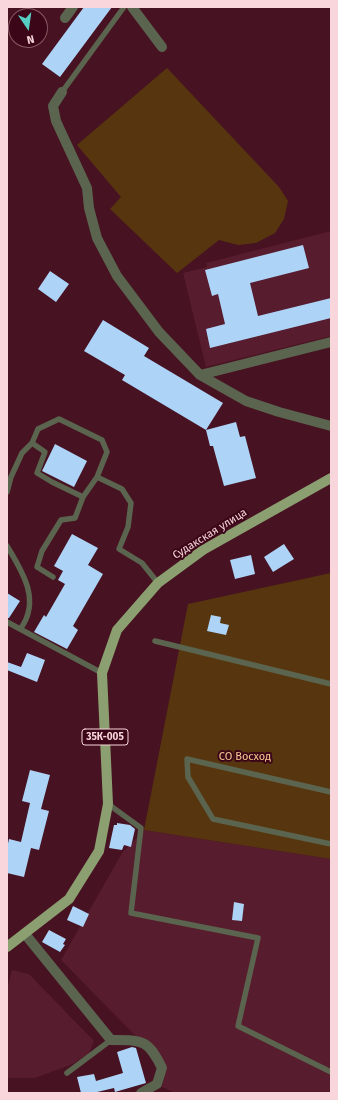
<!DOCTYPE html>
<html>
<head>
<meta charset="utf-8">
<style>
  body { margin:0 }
  #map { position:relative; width:338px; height:1100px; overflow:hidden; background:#471221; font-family:"Fira Sans",sans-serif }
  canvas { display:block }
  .frame { position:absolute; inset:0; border:8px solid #f9d6db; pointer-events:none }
  .north { position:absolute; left:8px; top:8px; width:40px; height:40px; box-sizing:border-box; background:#3b0718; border:1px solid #875a66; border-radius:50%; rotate:167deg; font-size:11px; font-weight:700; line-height:16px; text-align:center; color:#f9d6db }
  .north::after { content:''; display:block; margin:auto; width:14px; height:18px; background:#56cec3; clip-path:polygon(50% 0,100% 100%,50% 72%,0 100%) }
</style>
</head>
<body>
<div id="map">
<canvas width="338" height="1100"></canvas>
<div class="frame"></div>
<div class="north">N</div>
</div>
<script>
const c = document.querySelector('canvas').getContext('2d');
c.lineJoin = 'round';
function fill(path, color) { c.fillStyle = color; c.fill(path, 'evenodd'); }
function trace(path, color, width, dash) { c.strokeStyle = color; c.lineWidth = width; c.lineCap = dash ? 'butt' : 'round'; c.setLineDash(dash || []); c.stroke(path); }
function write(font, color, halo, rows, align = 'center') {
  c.font = font + ' "Fira Sans",sans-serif'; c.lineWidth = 4; c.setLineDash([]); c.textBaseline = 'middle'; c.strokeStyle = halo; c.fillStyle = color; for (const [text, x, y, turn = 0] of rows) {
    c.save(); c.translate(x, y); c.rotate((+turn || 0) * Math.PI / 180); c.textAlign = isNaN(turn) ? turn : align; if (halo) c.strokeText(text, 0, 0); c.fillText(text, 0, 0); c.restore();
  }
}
fill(new Path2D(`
  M331,231V336L206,367L183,273L207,267L206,263Z
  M144,830L331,859V1093H175L162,1087L167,1068L61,960L122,853Z
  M12,970L29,974L94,1041L89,1053L73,1064L35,1078H7V989Z`), '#571c2d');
fill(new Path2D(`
  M167,68L279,187L288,201L284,219L275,233L256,243L238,245L219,240L177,273L110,209L121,197L77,145Z
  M331,573V859L144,830L188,604Z`), '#57360f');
fill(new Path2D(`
  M84,7H112L60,77L42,64Z
  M303,245L309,268L250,283L258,316L331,298V318L210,348L206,329L225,324L218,294L212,296L205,270Z
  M50,271L69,284L56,302L38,289Z
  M103,320L149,348L144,356L223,403L206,430L122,380L125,375L84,351Z
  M236,422L240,437L245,436L256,478L224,486L213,446H210L206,430Z
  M55,444L87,461L74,487L42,471Z
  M72,534L98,548L88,565L103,574L73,626L78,630L67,649L34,632L44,615L46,617L65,584L58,580L63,571L54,566Z
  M284,544L294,559L273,572L264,557Z
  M251,555L255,574L235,579L230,560Z
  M7,593L20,601L9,618H7Z
  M211,615L221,617L220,623L229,625L226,635L207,631Z
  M27,653L45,660L37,682L7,670V662L21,667Z
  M30,770L50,775L41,809L49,811L39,850L31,848L24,877L7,873V848L9,839L21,842L30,803L22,801Z
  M117,823L130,825L135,829L131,847L124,845L122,850L109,848L114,825H117Z
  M234,902L244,904L242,921L232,920Z
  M73,906L89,914L83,927L67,920Z
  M49,930L66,939L63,944L65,945L60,952L42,942Z
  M132,1047L136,1048L146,1083L115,1092L114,1088L93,1093H81L77,1077L94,1074L96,1081L123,1073L117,1052Z`), '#add3f7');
trace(new Path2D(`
  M62,92L124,7
  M32,443L45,452L37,473L52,482L83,497
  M7,492L11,477L22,453L32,443L38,429L59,419L102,440L107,452L97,477L122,489L131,503L128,527L119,549L142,563L158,583
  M7,546C22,571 41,600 21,628
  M53,577L37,567L42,551L61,520L75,518L83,497L97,477
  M7,622L102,673
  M155,641L331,684
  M331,792L187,759L188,777L213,819L331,844
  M108,804L141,828L131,913L258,938L238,1026L331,1072
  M67,1073L111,1040`), '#5a644e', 5.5);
trace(new Path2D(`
  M132,7L162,47
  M65,18L73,7
  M62,92L53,106L56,121L87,188L89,208L97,238L117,276L159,332L200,375L246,401L279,412L331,426
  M200,375L331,342
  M25,934L111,1040C142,1040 148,1039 162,1068L157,1084L141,1093`), '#5a644e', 10);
trace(new Path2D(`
  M7,947L69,899L99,851L108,804L102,673L117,630L158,583L203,550L331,478`), '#8b9f71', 10);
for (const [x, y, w] of [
  [105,737,46]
]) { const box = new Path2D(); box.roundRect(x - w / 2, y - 8, w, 16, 3); c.fillStyle = '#3b0718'; c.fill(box); trace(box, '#f9d6db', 1); }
write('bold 10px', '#f9d6db', null, [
  ["35К-005",105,737]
]);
write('11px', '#f9d6db', '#3b0718', [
  ["Судакская улица",210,534,-32]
]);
write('11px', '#f7c591', '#3b0718', [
  ["СО Восход",245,757]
]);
</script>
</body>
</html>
